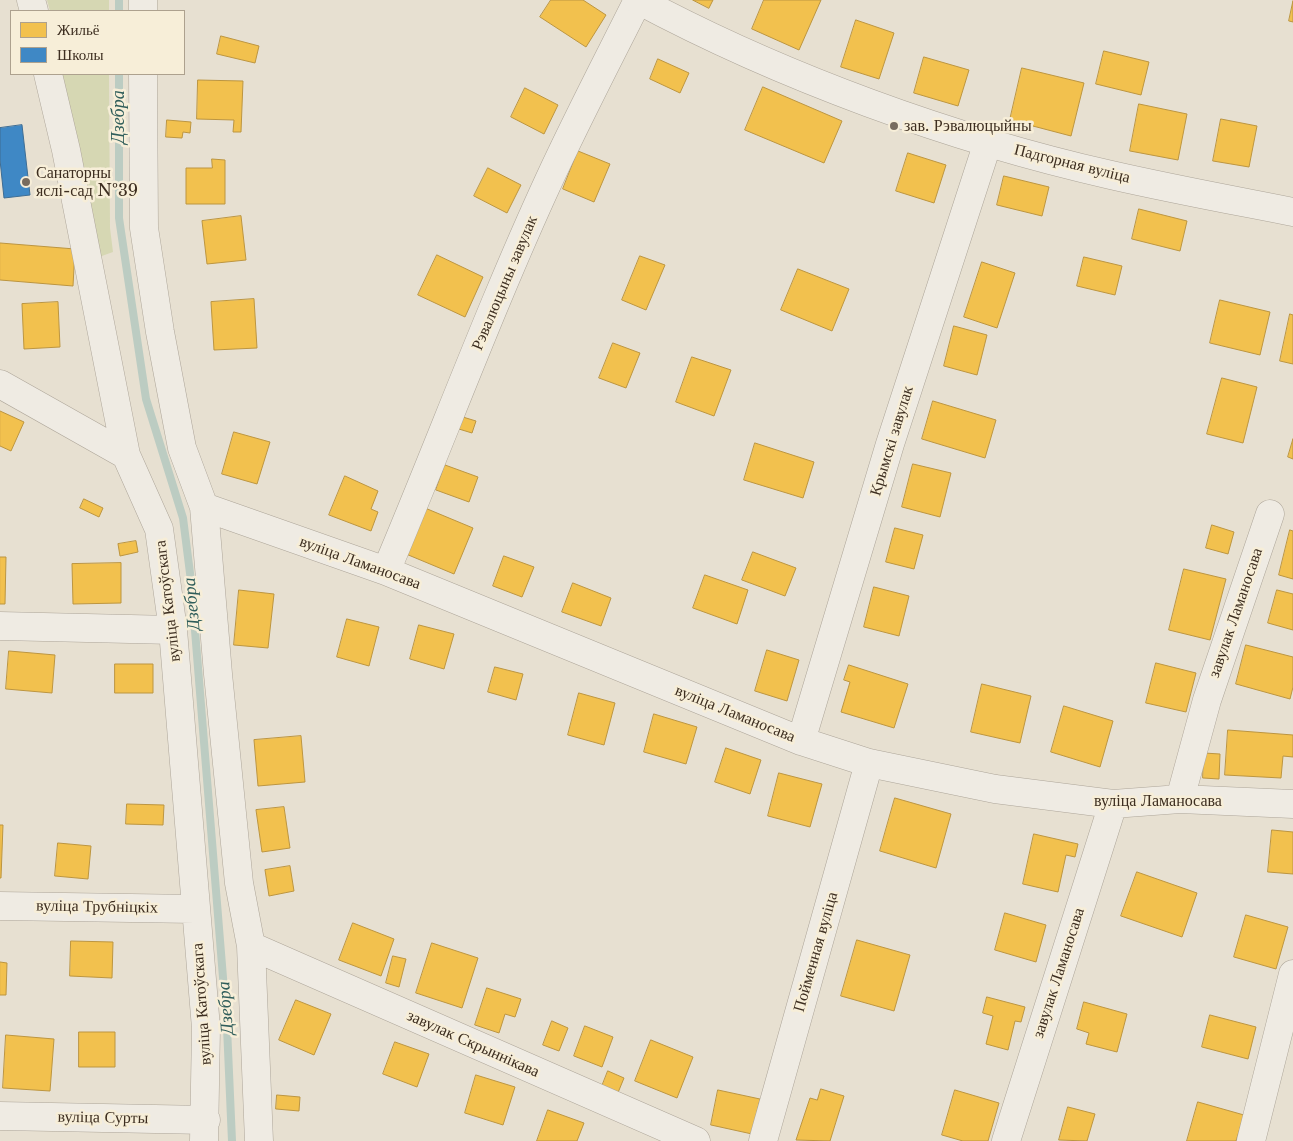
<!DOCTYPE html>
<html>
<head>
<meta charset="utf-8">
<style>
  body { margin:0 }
  #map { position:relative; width:1293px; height:1141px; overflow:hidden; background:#e7e0d1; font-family:"Libre Baskerville",serif }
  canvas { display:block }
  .legend { position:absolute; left:10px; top:10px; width:175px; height:65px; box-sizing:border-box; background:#f7eed8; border:1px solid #ada18e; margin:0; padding:6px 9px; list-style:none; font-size:15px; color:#3d2e20 }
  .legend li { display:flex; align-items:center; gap:10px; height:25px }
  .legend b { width:25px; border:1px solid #ada18e }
</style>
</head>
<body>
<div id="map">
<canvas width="1293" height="1141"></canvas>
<ul class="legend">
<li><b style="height:14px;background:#f2c14e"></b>Жильё</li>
<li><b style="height:14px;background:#3f88c5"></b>Школы</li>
</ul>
</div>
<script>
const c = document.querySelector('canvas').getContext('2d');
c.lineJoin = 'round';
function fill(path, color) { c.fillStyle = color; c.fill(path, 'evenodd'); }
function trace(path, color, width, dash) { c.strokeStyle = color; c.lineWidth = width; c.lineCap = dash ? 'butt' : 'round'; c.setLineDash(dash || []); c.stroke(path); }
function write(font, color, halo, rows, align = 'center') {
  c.font = font + ' "Libre Baskerville",serif'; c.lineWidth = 5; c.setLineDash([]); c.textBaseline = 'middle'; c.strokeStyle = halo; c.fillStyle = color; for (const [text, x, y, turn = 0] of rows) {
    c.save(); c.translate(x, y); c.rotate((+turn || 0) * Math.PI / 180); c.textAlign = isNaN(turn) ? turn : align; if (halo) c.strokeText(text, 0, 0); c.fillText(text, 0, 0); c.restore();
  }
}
fill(new Path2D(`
  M47,0H109V11H50Z
  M62,74H109L110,228L113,252L99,257Z`), '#d6d7b3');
const homes = new Path2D(`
  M551,0H583L606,15L586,47L540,17Z
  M693,0H713L709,8Z
  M764,0H821L799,50L752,29Z
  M1293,1V22L1289,21Z
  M856,20L894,33L879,79L841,67Z
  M221,36L259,46L255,63L217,54Z
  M1104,51L1149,62L1141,95L1096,84Z
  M924,57L969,70L958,106L914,93Z
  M658,59L689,73L680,93L650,79Z
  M1022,68L1084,83L1071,136L1010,120Z
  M198,80L243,81L241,132H233L234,120L197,119Z
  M763,87L842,121L824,163L745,130Z
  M525,88L558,105L544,134L511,117Z
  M1139,104L1187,114L1178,160L1130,151Z
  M1221,119L1257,126L1249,167L1213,161Z
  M167,120L191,122L190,133L183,132L182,138L166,137Z
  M578,151L610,164L594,202L563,189Z
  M908,153L946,165L934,203L896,191Z
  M212,159L225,160V204H186V168H212Z
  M488,168L521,185L507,213L474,196Z
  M1004,176L1049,187L1042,216L997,205Z
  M1139,209L1187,221L1180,251L1132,239Z
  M241,216L246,260L207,264L202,221Z
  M0,243L75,249L73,286L0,280Z
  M437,255L483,277L465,317L418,295Z
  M640,256L665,265L646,310L622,300Z
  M1084,257L1122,266L1115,295L1077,286Z
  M982,262L1015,273L997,328L964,317Z
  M798,269L849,289L832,331L781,310Z
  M254,299L257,348L214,350L211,302Z
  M1220,300L1270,312L1260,355L1210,343Z
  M58,302L60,347L24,349L22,304Z
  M1290,314L1293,315V364L1280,361Z
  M954,326L987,335L977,375L944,366Z
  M613,343L640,353L626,388L599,378Z
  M692,357L731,370L714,416L676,402Z
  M1222,378L1257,387L1243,443L1207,434Z
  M933,401L996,420L985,458L922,439Z
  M0,411L24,422L11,451L0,446Z
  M453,414L476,421L472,433L449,426Z
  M234,432L270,442L257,484L222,474Z
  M1293,439V459L1288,457Z
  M755,443L814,462L803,498L744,480Z
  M913,464L951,473L940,517L902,507Z
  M445,465L478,477L469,502L436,490Z
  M345,476L378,491L371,509L378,512L371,531L329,515Z
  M84,499L103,508L99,517L80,508Z
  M425,508L473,528L454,574L406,554Z
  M1212,525L1234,532L1228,554L1206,548Z
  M895,528L923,535L914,569L886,562Z
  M1290,530L1293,531V579L1279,575Z
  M136,541L138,552L120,556L118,544Z
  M753,552L796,568L785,596L742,580Z
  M504,556L534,567L522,597L493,586Z
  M0,557H6L5,604H0Z
  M121,563V603L73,604L72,564Z
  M1184,569L1226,579L1210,640L1169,630Z
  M705,575L748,590L737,624L693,608Z
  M573,583L611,598L601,626L562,612Z
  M874,587L909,596L899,636L864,627Z
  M239,590L274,594L268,648L234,645Z
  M1277,590L1293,594V630L1268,623Z
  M347,619L379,627L369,666L337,657Z
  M419,625L454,634L444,669L410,659Z
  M1246,645L1293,657V687L1290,699L1236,684Z
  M767,650L799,660L787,701L755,691Z
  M9,651L55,655L52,693L6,689Z
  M1156,663L1196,673L1186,712L1146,703Z
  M115,664H153V693H115Z
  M849,665L908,684L894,728L841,712L850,682L844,680Z
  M495,667L523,674L516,700L488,692Z
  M982,684L1031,696L1020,743L971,732Z
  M579,693L615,703L604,745L568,735Z
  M1064,706L1113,721L1100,767L1051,752Z
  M654,714L697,727L686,764L644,752Z
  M1228,730L1293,735V757L1283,756L1281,778L1225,775Z
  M301,736L305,782L258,786L254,740Z
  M726,748L761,760L750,794L715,782Z
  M1204,753L1220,754L1219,779L1203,778Z
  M779,773L822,784L810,827L768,816Z
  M895,798L951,814L936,868L880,851Z
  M127,804L164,805L163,825L126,824Z
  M284,807L290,848L262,852L256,810Z
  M0,825H3L1,878H0Z
  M1272,830L1293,832V874L1268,872Z
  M1034,834L1078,844L1075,857L1066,855L1058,892L1023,884Z
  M58,843L91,846L88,879L55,876Z
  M290,866L294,891L269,896L265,870Z
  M1137,872L1197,893L1182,937L1121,916Z
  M1005,913L1046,925L1036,962L995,950Z
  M1246,915L1288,927L1276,969L1234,957Z
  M353,923L394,939L381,976L339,960Z
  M857,940L910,955L894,1011L841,996Z
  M71,941L113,942L112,978L70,976Z
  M432,943L478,958L462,1008L416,993Z
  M393,956L406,959L399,987L386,983Z
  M0,962L7,963L6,995H0Z
  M487,988L521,999L515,1017L505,1014L499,1033L475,1025Z
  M987,997L1025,1007L1021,1022L1015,1021L1008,1050L986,1044L993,1016L983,1013Z
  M296,1000L331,1014L314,1055L279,1040Z
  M1084,1002L1127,1014L1117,1052L1086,1044L1089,1033L1077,1029Z
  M1210,1015L1256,1027L1248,1059L1202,1047Z
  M552,1021L568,1028L559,1051L543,1045Z
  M585,1026L613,1037L602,1067L574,1056Z
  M79,1032H115V1067H79Z
  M6,1035L54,1039L50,1091L3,1088Z
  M651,1040L693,1057L677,1098L635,1081Z
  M395,1042L429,1054L417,1087L383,1074Z
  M608,1071L624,1078L615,1100L599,1094Z
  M476,1075L515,1087L503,1125L465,1113Z
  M821,1089L844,1096L830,1141L796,1140L810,1098L817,1100Z
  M718,1090L760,1099L752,1134L711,1125Z
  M955,1090L999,1103L988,1141H963L942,1135Z
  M277,1095L300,1097L299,1111L276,1109Z
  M1198,1102L1244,1115L1236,1141H1187Z
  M1068,1107L1095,1114L1087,1141L1059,1140Z
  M548,1110L584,1123L577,1141H537Z`);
fill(homes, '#f2c14e');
trace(homes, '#bc9540', 1);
const schools = new Path2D(`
  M22,125L30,195L4,198L0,160V128Z`);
fill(schools, '#3f88c5');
trace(schools, '#3e6d94', 1);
trace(new Path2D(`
  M119,11V0
  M119,74V218L146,399L183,518L191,581L227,1027L232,1141`), '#bcccc2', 8);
const minor = new Path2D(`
  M31,0L34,11
  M143,11V0
  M48,74L66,150L126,455L159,529L173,630L206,1028L204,1141
  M143,74L144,228L160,332L182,448L204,507L218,674L239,883L251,946L259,1141
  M0,384L126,455
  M204,507L386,571L801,741L869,763L995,789L1113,804L1180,799L1293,804
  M386,571C441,441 490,308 549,180C577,119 608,60 638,0
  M0,626L173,630
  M801,741L890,444L988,142
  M1180,799L1207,700L1270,514
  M0,906L195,909
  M251,946L696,1141
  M0,1116L206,1120
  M763,1141L869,763
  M1006,1141L1113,804
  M1251,1141L1293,974`);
const tertiary = new Path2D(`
  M638,0C782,77 952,139 1111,175C1172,189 1232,200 1293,212`);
trace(minor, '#ada599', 29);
trace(tertiary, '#ada599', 29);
trace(minor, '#efebe3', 28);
trace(tertiary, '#efebe3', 28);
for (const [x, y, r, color] of [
  [894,126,5,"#786c5e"],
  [26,182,5,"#786c5e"]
]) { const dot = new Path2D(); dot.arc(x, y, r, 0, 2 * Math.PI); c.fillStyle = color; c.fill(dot); trace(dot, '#f7eed8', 2); }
write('16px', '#3d2e20', '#f7eed8', [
  ["зав. Рэвалюцыйны",904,126],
  ["Санаторны",36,173],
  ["яслі-сад №39",36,191]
], 'left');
write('16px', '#3d2e20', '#f7eed8', [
  ["Падгорная вуліца",1072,164,14],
  ["Рэвалюцыны завулак",505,283,-67],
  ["Крымскі завулак",892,441,-73],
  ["вуліца Ламаносава",360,563,20],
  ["вуліца Катоўскага",168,601,-97],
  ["завулак Ламаносава",1236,613,-71],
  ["вуліца Ламаносава",735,714,22],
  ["вуліца Ламаносава",1158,801],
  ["вуліца Трубніцкіх",97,907,1],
  ["Пойменная вуліца",816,952,-74],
  ["завулак Ламаносава",1059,973,-72],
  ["вуліца Катоўскага",202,1004,-94],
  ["завулак Скрыннікава",473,1044,24],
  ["вуліца Сурты",103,1118,1]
]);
write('italic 18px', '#2f5d5a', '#f7eed8', [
  ["Дзебра",119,117,-90],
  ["Дзебра",192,604,-95],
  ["Дзебра",226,1008,-94]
]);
</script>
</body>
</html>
